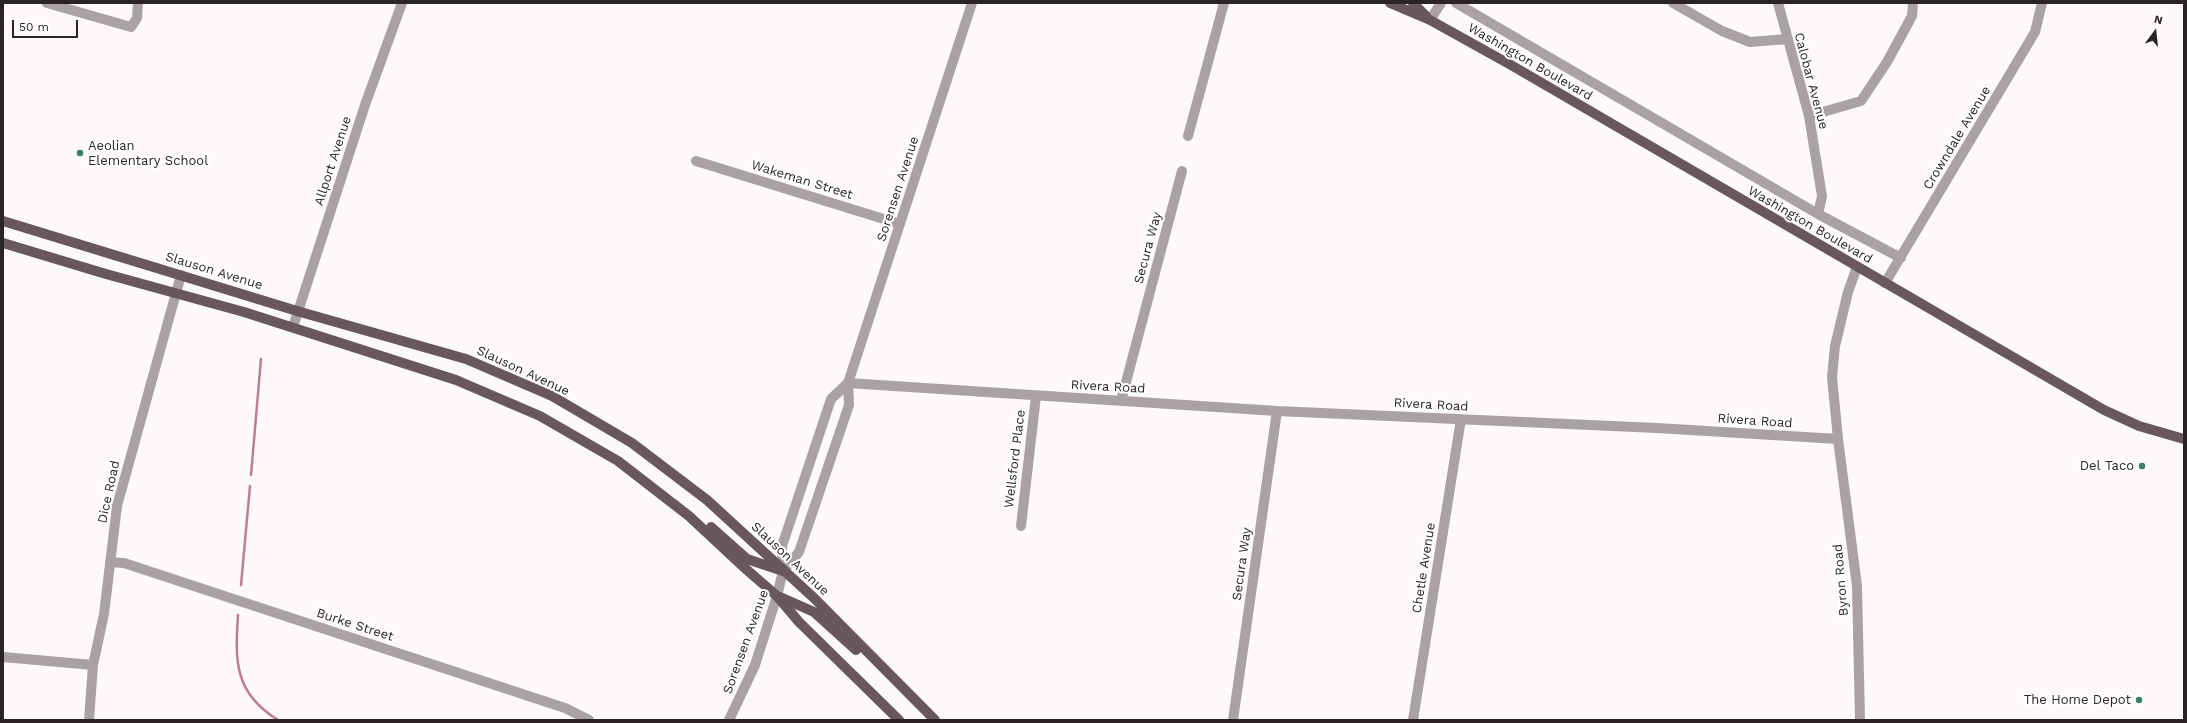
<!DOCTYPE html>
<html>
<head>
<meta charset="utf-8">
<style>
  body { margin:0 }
  #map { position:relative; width:2187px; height:723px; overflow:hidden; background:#fdf8fa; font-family:"Work Sans",sans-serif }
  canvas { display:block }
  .frame { position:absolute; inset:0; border:4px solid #2b2327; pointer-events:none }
  .north { position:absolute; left:2135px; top:12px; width:40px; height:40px; -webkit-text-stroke:3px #fff; paint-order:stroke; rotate:15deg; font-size:11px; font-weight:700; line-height:16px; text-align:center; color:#2b2327 }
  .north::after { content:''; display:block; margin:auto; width:14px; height:18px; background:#2b2327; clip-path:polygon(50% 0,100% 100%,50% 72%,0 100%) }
  .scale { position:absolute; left:12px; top:20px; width:66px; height:18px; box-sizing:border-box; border:2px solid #2b2327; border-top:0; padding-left:5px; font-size:12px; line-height:14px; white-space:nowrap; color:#2b2327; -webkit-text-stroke:3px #fff; paint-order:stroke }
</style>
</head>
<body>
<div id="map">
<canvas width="2187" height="723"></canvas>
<div class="frame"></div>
<div class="north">N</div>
<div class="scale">50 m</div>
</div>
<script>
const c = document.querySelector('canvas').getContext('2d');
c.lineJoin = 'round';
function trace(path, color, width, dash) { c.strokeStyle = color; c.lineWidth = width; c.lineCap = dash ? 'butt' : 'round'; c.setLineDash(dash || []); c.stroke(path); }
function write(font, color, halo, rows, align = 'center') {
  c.font = font + ' "Work Sans",sans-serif'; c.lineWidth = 4; c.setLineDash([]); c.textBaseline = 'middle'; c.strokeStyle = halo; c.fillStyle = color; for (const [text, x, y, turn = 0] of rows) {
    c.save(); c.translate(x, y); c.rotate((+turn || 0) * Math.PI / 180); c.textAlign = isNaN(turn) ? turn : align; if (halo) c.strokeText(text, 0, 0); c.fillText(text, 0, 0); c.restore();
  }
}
trace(new Path2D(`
  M251,475L261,359
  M241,585L250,486
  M238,615C235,661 234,693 278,720`), '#bd7b98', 2.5);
trace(new Path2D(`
  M47,3L131,27L137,18L138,3
  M1456,3L1818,214L1901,258
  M1673,3L1722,31L1750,42L1787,39
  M1778,3L1809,116L1822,196L1818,214
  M1430,20L1441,3
  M1809,116L1861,101L1887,62L1912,16L1913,3
  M1188,136L1224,3
  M696,161L900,224
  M1857,267L1848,292L1835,346L1832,377L1838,439L1857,586L1860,720
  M1885,283L2035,32L2042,3
  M293,327L365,105L402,3
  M848,383L1277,411L1657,428L1838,439
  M1121,401L1182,171
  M1021,526L1036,396
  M110,562L124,563L565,708L589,720
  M783,571L799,552L849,405L848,383L972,3
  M3,657L93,665
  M89,720L93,665L104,614L117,506L181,275
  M729,720L755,665L777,596L783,571L782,546L831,399L848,383
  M1233,720L1277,411
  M1413,720L1461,419`), '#aaa1a4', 10);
trace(new Path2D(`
  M1390,3L1430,20L1511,65L2104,410L2139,426L2184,439
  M1413,3L1426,16
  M3,221L297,311L466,359L552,396L632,443L707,500L814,598L935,720
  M3,243L106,274L244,312L456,380L540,416L618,461L689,516L747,570L777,596L799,622L899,720
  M711,527L747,559L783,571
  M780,597L814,612L856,650`), '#68585e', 10);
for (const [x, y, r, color] of [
  [80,153,4,"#3b7b69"],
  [2142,466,4,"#3b7b69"],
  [2139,700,4,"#3b7b69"]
]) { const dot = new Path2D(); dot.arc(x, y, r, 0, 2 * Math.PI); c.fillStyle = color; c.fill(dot); trace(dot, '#fff', 1.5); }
write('13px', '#2b2327', '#fff', [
  ["Washington Boulevard",1530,62,30],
  ["Calobar Avenue",1811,81,75],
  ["Crowndale Avenue",1957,138,-59],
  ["Allport Avenue",333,161,-72],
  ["Wakeman Street",802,180,17],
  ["Sorensen Avenue",898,189,-72],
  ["Washington Boulevard",1810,225,30],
  ["Secura Way",1148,248,-75],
  ["Slauson Avenue",214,271,17],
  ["Slauson Avenue",523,371,25],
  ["Rivera Road",1108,387,3],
  ["Rivera Road",1431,405,3],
  ["Rivera Road",1755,421,4],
  ["Wellsford Place",1015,459,-83],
  ["Dice Road",109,492,-78],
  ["Slauson Avenue",790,559,43],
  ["Secura Way",1242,564,-82],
  ["Chetle Avenue",1424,568,-81],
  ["Byron Road",1841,580,-95],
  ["Burke Street",355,625,18],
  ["Sorensen Avenue",746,642,-70]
]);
write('13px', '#2b2327', '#fff', [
  ["Aeolian",88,146,"left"],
  ["Elementary School",88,161,"left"],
  ["Del Taco",2134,466],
  ["The Home Depot",2131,700]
], 'right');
</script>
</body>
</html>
